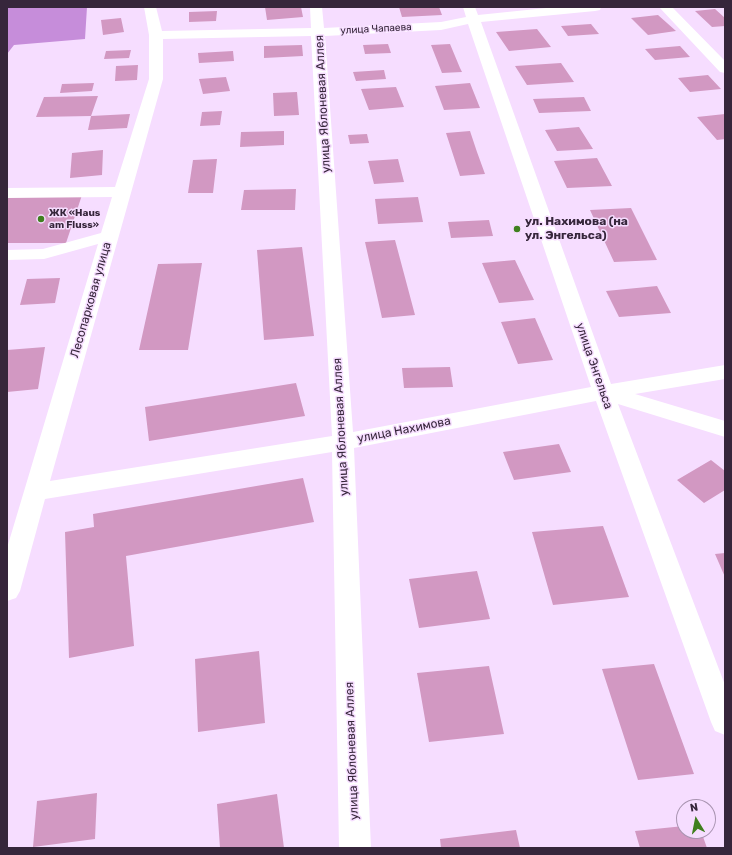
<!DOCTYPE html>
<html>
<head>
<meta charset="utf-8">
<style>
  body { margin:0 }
  #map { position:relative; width:732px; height:855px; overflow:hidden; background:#f6ddff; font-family:Rubik,sans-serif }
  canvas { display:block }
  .frame { position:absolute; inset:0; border:8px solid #36263b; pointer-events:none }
  .north { position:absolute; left:676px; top:799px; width:40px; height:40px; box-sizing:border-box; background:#f6ddff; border:1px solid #a994b1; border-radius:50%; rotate:350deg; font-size:11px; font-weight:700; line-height:16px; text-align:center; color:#36263b }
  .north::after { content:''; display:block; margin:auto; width:14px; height:18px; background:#407f1f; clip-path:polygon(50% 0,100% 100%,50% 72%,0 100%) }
</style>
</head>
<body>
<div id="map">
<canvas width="732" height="855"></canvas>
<div class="frame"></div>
<div class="north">N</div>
</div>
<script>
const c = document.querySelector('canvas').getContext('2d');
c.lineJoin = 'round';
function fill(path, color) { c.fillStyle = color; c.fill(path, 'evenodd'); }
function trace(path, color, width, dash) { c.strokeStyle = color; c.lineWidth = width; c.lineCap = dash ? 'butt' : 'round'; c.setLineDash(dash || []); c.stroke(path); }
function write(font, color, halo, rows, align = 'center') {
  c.font = font + ' Rubik,sans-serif'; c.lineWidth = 3; c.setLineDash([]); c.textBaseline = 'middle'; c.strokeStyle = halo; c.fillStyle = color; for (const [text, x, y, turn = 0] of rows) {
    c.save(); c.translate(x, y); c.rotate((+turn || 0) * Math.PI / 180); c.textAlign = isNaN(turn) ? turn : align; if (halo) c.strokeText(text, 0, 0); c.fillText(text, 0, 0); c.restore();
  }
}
fill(new Path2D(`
  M7,7H87L85,39L14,45L7,54Z`), '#c68dda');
fill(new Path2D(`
  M265,7H301L303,17L267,20Z
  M399,7H439L442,15L402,17Z
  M715,9L725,18V26L712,27L695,11Z
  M217,11L216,21L189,22V12Z
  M658,15L676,31L648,35L631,18Z
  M121,18L124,32L103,35L101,20Z
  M591,24L599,34L568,36L561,26Z
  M537,29L551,47L509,51L496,32Z
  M388,44L391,53L365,54L363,45Z
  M450,44L460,68L462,72L442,73L431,45Z
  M302,45L303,56L264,58V46Z
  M680,46L690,57L655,60L645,49Z
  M131,50L129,58L104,59L106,51Z
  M233,51L234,61L199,63L198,53Z
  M561,63L574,82L527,85L515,66Z
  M138,65L137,80L115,81L116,66Z
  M384,70L386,79L356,81L353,72Z
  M708,75L721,89L690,92L678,78Z
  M226,77L230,91L203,94L199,79Z
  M94,83L92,91L60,93L62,84Z
  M470,83L480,108L444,110L435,86Z
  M396,87L404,107L369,110L361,89Z
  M297,92L299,115L274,116L273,93Z
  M98,96L91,116L36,117L44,97Z
  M584,97L591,111L539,113L533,99Z
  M222,111L220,125L200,126L202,112Z
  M130,114L127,128L88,130L91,116Z
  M725,114V139L717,140L697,117Z
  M579,127L593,149L557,151L545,130Z
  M284,131V145L240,147L241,132Z
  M470,131L477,152L485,174L460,176L446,133Z
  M367,134L369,143L350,144L348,135Z
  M103,150L102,175L70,178L72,153Z
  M597,158L612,186L567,188L554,161Z
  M217,159L213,193H188L193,160Z
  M398,159L404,182L374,184L368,161Z
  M296,189L295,210H241L244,190Z
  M82,195L66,243H7V196Z
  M418,197L423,222L378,224L375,199Z
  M631,208L657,260L614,262L590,210Z
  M489,220L493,236L451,238L448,222Z
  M395,240L415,315L382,318L365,242Z
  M302,247L314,336L264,340L257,250Z
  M515,260L534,300L499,303L482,263Z
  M202,263L188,350H139L158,264Z
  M60,278L55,303L20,305L27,279Z
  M657,286L671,313L619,317L606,291Z
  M535,318L553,360L518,364L501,322Z
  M45,347L38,389L7,392V350Z
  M450,367L453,387L404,388L402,368Z
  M296,383L305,416L149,441L145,407Z
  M559,444L571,472L514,480L503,452Z
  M711,460L725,471V490L704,503L677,480Z
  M303,478L314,522L126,556L134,646L69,658L65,532L94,527L93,514Z
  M603,526L629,597L553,605L532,532Z
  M725,553V577L715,554Z
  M477,571L490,619L419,628L409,579Z
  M259,651L265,723L198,732L195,659Z
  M654,664L694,774L638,780L602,669Z
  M489,666L504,734L429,742L417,673Z
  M97,793L95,839L33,847L37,801Z
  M277,794L284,848H220L217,804Z
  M684,826V831H701L707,848H640L635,831Z
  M516,830L520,848H441L440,839Z`), '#d298c2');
fill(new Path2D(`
  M144,7H156L162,31L311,28L310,7H322L324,28L441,22L466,17L463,7H475L478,15L556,7H601L600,10L595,11L481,22L611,384L725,365V379L635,394L725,421V437L618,404L725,685V735L715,731L711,722L596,401L354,448L371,848H339L332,452L45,499L20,591L16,598L7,601V548L98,244L44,259L7,260V250L43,249L101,233L112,197L7,198V188L115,187L149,79V35ZM468,24L591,387L353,432L325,36L441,30ZM311,36L332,436L50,481L163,79V39Z
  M659,7H672L725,61V73L720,72Z`), '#fff');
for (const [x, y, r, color] of [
  [41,219,4,"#407f1f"],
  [517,229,4,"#407f1f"]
]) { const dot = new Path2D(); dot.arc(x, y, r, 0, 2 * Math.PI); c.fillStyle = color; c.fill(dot); trace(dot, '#f6ddff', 1.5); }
write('10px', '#36263b', '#f6ddff', [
  ["улица Чапаева",376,29,-3]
]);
write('bold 10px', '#36263b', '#f6ddff', [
  ["ЖК «Haus",49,213],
  ["am Fluss»",49,225]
], 'left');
write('12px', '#36263b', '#f6ddff', [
  ["улица Яблоневая Аллея",323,104,-93],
  ["Лесопарковая улица",91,300,-74],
  ["улица Энгельса",594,366,71],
  ["улица Яблоневая Аллея",341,427,-93],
  ["улица Нахимова",404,430,-11],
  ["улица Яблоневая Аллея",352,751,-92]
]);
write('bold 12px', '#36263b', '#f6ddff', [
  ["ул. Нахимова (на",525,222],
  ["ул. Энгельса)",525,236]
], 'left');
</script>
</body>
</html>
